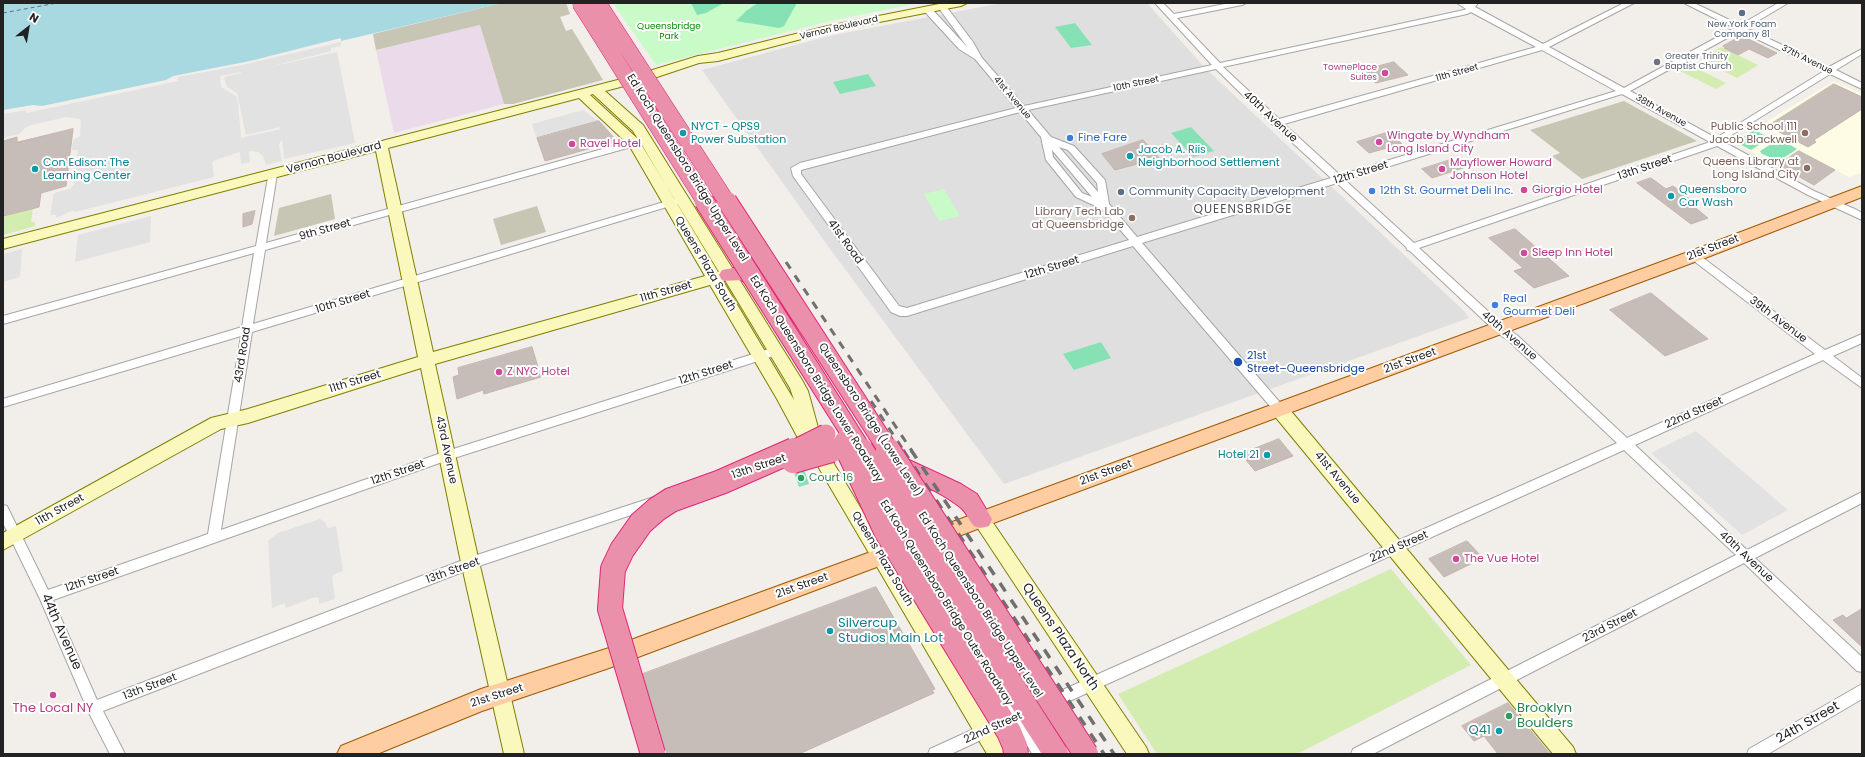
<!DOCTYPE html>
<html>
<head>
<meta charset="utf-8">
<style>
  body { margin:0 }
  #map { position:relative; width:1865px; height:757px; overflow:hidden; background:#f2eee9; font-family:Poppins,sans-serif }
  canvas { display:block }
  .frame { position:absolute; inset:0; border:4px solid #222; pointer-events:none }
  .north { position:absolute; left:8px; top:8px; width:40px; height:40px; -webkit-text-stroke:3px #fff; paint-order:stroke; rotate:31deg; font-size:11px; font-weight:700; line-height:16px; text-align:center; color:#222 }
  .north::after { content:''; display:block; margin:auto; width:14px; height:18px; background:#222; clip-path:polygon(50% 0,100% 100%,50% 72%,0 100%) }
</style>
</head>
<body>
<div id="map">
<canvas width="1865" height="757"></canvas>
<div class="frame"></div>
<div class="north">N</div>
</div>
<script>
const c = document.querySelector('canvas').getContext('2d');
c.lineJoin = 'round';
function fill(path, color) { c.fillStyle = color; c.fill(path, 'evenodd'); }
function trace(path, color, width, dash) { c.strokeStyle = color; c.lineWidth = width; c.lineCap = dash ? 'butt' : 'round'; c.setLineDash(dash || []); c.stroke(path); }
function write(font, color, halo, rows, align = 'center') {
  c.font = font + ' Poppins,sans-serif'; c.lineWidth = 4; c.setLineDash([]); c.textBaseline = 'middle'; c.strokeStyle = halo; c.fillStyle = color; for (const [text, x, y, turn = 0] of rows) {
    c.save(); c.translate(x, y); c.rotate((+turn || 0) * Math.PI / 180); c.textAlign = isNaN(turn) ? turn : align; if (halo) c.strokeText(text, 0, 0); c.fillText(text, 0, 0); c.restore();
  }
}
fill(new Path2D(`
  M1002,3H1147L1206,69L1465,312L1469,318L1004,484L825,242L702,70L829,36Z`), '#e0dfdf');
fill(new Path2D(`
  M480,25L504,104L394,133L376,50Z`), '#ebdbea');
fill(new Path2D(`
  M1834,81L1862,94V173L1849,177L1799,150L1776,164L1733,142Z`), '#fffce5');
fill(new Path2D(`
  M502,3H566L570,14L560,17L566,31L572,29L603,80L513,104H504L480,25L376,50L373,34Z
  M1624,101L1697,141L1582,179L1552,156L1560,153L1530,130Z
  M331,194L335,219L274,236L279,208Z
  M537,206L546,232L501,245L493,219Z`), '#c7c5b4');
fill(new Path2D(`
  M1721,47L1758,65L1737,78L1700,59Z
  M1690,65L1726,83L1716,89L1680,71Z
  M33,208L31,222H35V226L3,235V215Z
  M1391,569L1471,665L1297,754H1157L1118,694Z`), '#d3ecaf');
fill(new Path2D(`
  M613,3H920L834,20L656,65Z
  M944,189L960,216L939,221L924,194Z`), '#c8fbc7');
fill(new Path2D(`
  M691,3H724L706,13L697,15Z
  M758,3H797L784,26L779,28L736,21L746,11Z
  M1075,23L1092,45L1071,48L1055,27Z
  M868,74L876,86L840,94L833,82Z
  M1191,127L1214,151L1193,157L1171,133Z
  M1754,130L1770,138L1751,150L1735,142Z
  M1778,140H1782L1797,149L1779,161L1762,154L1760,151Z
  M1101,342L1111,358L1074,370L1063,354Z
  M804,469L809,484L799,487L794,472Z`), '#86e2b5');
fill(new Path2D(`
  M341,42V46L331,48V51L269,67L337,52L355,143L284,159L282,139L279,145L282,161L266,165L263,156L258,152L249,151L250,162L241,164L240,152L215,160L212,162L214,177L91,208L74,212V210L56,218V215H50L54,193L69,189L74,185L78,150H72L73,140L80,136L81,122L80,119L66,117L31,125L25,128L19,134L3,138V114L26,110V113L178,81V77L242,65ZM241,72V73L224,77L227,87L237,93L246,135L280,127L281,129L241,138L238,102L236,96L221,87L220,76Z
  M583,110L598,121L536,137L532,124Z
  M151,216L150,242L75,262L78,235Z
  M22,249L20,277L3,282V254Z
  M1696,431L1788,510L1742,535L1651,453Z
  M320,519L325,522L328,528L336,526L343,571L335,574L332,577L335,599L319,604V598L315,597L286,608L285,603L272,608L268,541L278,533Z`), '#e2e2e2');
fill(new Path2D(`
  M3,3H502L341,41V38L250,61L173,76L166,80L42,106L33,105L3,110Z`), '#a9d9e0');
trace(new Path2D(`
  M3,13L57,3`), '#42799c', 1, [4, 3]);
const building = new Path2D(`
  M1742,36L1777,53L1768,58L1749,49L1738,55L1724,48L1725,47L1723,46Z
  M1394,62L1408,75L1376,83L1361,71Z
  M1834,84L1862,97V109L1814,140L1816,142L1808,147L1768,126Z
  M599,121L617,141L545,161L537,138Z
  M73,129L66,186L41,193L39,207L3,216V141L17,137V142Z
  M1389,132L1402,144L1369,153L1357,142Z
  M1143,140L1159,158L1115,170L1102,154Z
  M1799,151L1835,170L1814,185L1778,165Z
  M1453,159L1463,168L1432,178L1422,169Z
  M1651,178L1666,189L1673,186L1696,204L1692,205L1708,218L1691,224L1637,183Z
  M255,211L252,224L243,227V214Z
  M1515,229L1569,276L1534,288L1514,271L1523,268L1489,238Z
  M1651,293L1688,323L1708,339L1665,356L1610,310Z
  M532,347L541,377L484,394L483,390L457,399L453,377L459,375L458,368Z
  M1279,439L1293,456L1255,471L1241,454Z
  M1467,541L1483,558L1444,577L1429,559Z
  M876,587L935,689L932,690L934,693L799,754H667L643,674Z
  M1862,609V647L1833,620L1843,615L1846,618Z
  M1508,703L1550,754H1498L1484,736L1474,741L1462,726Z`);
fill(building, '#c7bdb8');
trace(building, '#c5b3aa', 1);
const street = new Path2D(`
  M1155,3H1163L1174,14L1230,3H1246L1242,5L1177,18L1220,63L1464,10L1466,9L1457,3H1478L1475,7L1543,44L1624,3H1634L1549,47L1624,88L1734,28L1684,3H1694L1740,25L1778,3H1788L1746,28L1829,67L1862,49V54L1836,70L1862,83V89L1830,74L1722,141L1814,191L1857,210L1862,213V220L1808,195L1717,146L1419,248L1503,325L1518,336L1627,438L1815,354L1690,258L1689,256L1690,254H1698L1825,350L1862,334V343L1833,356L1862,378V388L1823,360L1635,445L1747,550L1862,492V503L1755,558L1862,657V672L1857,671L1744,563L1373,754H1351L1353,749L1736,555L1624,450L1032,718L1027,720L1022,718L1020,713L1022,708L1617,443L1510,342L1495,331L1410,251L1407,250L1406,247L1337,183L1142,243L1283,406L1285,409L1283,412L1279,413L1275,412L1133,246L907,316H900L891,312L793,176L791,168L800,163L1016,108L975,59L959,49L925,12V8H931L968,48L938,7L939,5H945L973,42L982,58L1024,106L1212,65ZM1471,12L1536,47L1279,119L1223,67L1467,14ZM1740,31L1824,71L1716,138L1630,91ZM1542,50L1616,91L1340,175L1284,124ZM1216,69L1273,125L1331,178L1137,237L1109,204L1105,180L1074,146L1051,137L1028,110ZM1622,94L1710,142L1414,243L1345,180ZM1020,112L1041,137L1046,160L1076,197L1102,209L1129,240L907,308L899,306L801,174V170ZM1059,147L1068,150L1097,183L1098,192ZM1052,150L1092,197L1082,193L1053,157Z
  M642,138L645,139V143L265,250L253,324L674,199H680L682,201L680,203L252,332L221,530L447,451L772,348H780L781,351L780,354L448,460L53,600L97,700L471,557L657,496L661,497L663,501L661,505L473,568L103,711L125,754H110L89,713L40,599L3,523V505L7,506L48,590L208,534L241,336L3,407V399L242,327L254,253L3,324V316L256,246L269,172L272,171L277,174L266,243Z
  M1862,684V699L1768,754H1747L1749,749Z
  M989,722L994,724L996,729L994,734L951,754H928L930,749Z`);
const secondary = new Path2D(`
  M944,3H967L961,6L828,32L718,61L699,63L651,79L605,91L643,125L802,380L808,391L820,435L819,439L1009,754H987L809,451L799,440L777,399L710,285L435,364L477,553L524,754H504L459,553L421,368L248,423L221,429L3,550V533L211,418L248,409L418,357L376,151L3,249V239L633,76L698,56L718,53L828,26ZM593,94L633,131L719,272H718L639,140L590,95ZM579,98L629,145L705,276L433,352L388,148ZM725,280L790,388L794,400L723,281Z
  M1279,402L1285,404L1573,747L1576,754H1553L1273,414L1271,409L1273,404Z
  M981,511L987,514L1146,747L1149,754H1127L975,524L972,519L975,514Z`);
const primary = new Path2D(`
  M1862,186V197L1700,260L988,525L609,668L482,711L377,754H337L341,746L481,689L609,648L1688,252Z`);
const highway = new Path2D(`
  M733,268C748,267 765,272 772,285L770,290C755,294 756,284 744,281C736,279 729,282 722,280L719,275L722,270Z
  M894,453L961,484L977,494L992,519L989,526C968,533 972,516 960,507C939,490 910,480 886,468L883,462L886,456Z`);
trace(street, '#a6a6a6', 2);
trace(secondary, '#7f8002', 2);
trace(primary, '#a05a00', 2);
trace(highway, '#e02679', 2);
fill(street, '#fff');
fill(secondary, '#fbf8be');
fill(primary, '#fecda2');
fill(highway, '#ea90aa');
trace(new Path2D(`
  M786,262L912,451
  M871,401L904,451`), '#707070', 3, [8, 8]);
trace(new Path2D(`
  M903,450L1104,754
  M911,450L1114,754`), '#707070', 3.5, [10, 10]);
const streetBridge = new Path2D(`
  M959,624L1040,754`);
const highwayBridgeFar2 = new Path2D(`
  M580,3L705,202
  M598,3L727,202`);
const highwayBridgeFar1 = new Path2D(`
  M704,201L862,451
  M727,201L889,451
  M844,441L848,451
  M792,451L826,434
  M828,451L835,449`);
const highwayBridge = new Path2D(`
  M848,450L886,531L1009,732L1015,746L1016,754
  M861,450L1056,754
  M888,450L1086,754
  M793,461L832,450
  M653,754L610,609L613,569L622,550L641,523L657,509L671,500L721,482L794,450`);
trace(streetBridge, '#a6a6a6', 15, []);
trace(highwayBridgeFar2, '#e02679', 17, []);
trace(highwayBridgeFar1, '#e02679', 21, []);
trace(highwayBridge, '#e02679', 26, []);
trace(streetBridge, '#fff', 13);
trace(highwayBridgeFar2, '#ea90aa', 16);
trace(highwayBridgeFar1, '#ea90aa', 19);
trace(highwayBridge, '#ea90aa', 24);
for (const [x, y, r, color] of [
  [1742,13,4,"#5c6f8a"],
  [1657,62,4,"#6b7280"],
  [1385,73,4,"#d1479c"],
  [683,133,4,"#0f9aa8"],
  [1805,133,4,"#8d6e63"],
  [1070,138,4,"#3f7fe0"],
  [1379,142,4,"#d1479c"],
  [572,144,4,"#d1479c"],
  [1130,156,4,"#0f9aa8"],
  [1807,168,4,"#8d6e63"],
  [35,169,4,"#0f9aa8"],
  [1442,169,4,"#d1479c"],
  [1524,190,4,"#d1479c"],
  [1372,191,4,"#3f7fe0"],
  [1121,192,4,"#5c6f8a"],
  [1671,196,4,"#0f9aa8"],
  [1132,218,4,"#8d6e63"],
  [1524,253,4,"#d1479c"],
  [1495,305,4,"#3f7fe0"],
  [1238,362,5,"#1a4fb4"],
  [499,372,4,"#d1479c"],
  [1267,455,4,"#0f9aa8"],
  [801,478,4,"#2e9e5b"],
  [1456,559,4,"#d1479c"],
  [830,631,4,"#0f9aa8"],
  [53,695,4,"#d1479c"],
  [1509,716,4,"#2e9e5b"],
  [1499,731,4,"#0f9aa8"]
]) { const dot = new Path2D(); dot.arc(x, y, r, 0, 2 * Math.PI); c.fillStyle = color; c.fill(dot); trace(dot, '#fff', 1.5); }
write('9px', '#4e5e75', '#fff', [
  ["New York Foam",1742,25],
  ["Company 81",1742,35]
]);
write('9px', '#0c8709', '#fff', [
  ["Queensbridge",669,27],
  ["Park",669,37]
]);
write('9px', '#222', '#fff', [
  ["Vernon Boulevard",839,28,-13],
  ["37th Avenue",1807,60,26],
  ["11th Street",1457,73,-16],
  ["10th Street",1136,84,-12],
  ["41st Avenue",1012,98,50],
  ["38th Avenue",1661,111,29]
]);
write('9px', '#5b616d', '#fff', [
  ["Greater Trinity",1665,57],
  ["Baptist Church",1665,67]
], 'left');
write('9px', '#b23c85', '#fff', [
  ["TownePlace",1377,68],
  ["Suites",1377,78]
], 'right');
write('11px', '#222', '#fff', [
  ["40th Avenue",1270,117,43],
  ["Vernon Boulevard",334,158,-15],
  ["Ed Koch Queensboro Bridge Upper Level",687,168,58],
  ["13th Street",1645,168,-19],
  ["12th Street",1361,173,-17],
  ["9th Street",325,230,-16],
  ["41st Road",845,242,54],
  ["21st Street",1713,248,-21],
  ["Queens Plaza South",705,264,59],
  ["12th Street",1052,268,-17],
  ["11th Street",666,292,-16],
  ["10th Street",343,302,-17],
  ["39th Avenue",1778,320,37],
  ["40th Avenue",1509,336,41],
  ["43rd Road",243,355,-81],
  ["21st Street",1410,361,-20],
  ["12th Street",706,373,-18],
  ["Ed Koch Queensboro Bridge Lower Roadway",816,379,58],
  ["11th Street",355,382,-17],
  ["22nd Street",1694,413,-24],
  ["Queensboro Bridge (Lower Level)",870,420,57],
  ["43rd Avenue",446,450,78],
  ["13th Street",759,467,-19],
  ["12th Street",398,473,-19],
  ["21st Street",1106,473,-20],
  ["41st Avenue",1337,478,50],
  ["11th Street",60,510,-29],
  ["22nd Street",1399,547,-24],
  ["40th Avenue",1746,557,43],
  ["Queens Plaza South",882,559,59],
  ["13th Street",453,571,-20],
  ["12th Street",92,580,-19],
  ["21st Street",802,586,-20],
  ["Ed Koch Queensboro Bridge Outer Roadway",946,603,58],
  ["Ed Koch Queensboro Bridge Upper Level",980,605,57],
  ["23rd Street",1610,626,-27],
  ["13th Street",150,687,-21],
  ["21st Street",497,696,-18],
  ["22nd Street",993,728,-24]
]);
write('11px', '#0d838f', '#fff', [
  ["NYCT - QPS9",691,127],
  ["Power Substation",691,140],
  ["Jacob A. Riis",1138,150],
  ["Neighborhood Settlement",1138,163],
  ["Con Edison: The",43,163],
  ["Learning Center",43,176],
  ["Queensboro",1679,190],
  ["Car Wash",1679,203],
  ["Hotel 21",1259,455,"right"]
], 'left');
write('11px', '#785e54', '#fff', [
  ["Public School 111",1797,127],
  ["Jacob Blackwell",1797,140],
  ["Queens Library at",1799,162],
  ["Long Island City",1799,175],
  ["Library Tech Lab",1124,212],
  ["at Queensbridge",1124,225]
], 'right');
write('11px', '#b23c85', '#fff', [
  ["Wingate by Wyndham",1387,136],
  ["Long Island City",1387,149],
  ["Ravel Hotel",580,144],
  ["Mayflower Howard",1450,163],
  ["Johnson Hotel",1450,176],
  ["Giorgio Hotel",1532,190],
  ["Sleep Inn Hotel",1532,253],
  ["Z NYC Hotel",507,372],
  ["The Vue Hotel",1464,559]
], 'left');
write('11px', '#366cbe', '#fff', [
  ["Fine Fare",1078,138],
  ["12th St. Gourmet Deli Inc.",1380,191],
  ["Real",1503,299],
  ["Gourmet Deli",1503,312]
], 'left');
write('11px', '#4e5e75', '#fff', [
  ["Community Capacity Development",1129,192]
], 'left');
write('11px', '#164399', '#fff', [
  ["21st",1247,356],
  ["Street–Queensbridge",1247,369]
], 'left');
write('11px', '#27864d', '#fff', [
  ["Court 16",809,478]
], 'left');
c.letterSpacing = '1px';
write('12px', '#555', '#fff', [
  ["QUEENSBRIDGE",1243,210]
]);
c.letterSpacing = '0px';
write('13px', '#0d838f', '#fff', [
  ["Silvercup",838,624],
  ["Studios Main Lot",838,639],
  ["Q41",1491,731,"right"]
], 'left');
write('13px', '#222', '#fff', [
  ["44th Avenue",61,632,66],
  ["Queens Plaza North",1060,637,56],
  ["24th Street",1808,723,-30]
]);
write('13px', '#b23c85', '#fff', [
  ["The Local NY",53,709]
]);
write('13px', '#27864d', '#fff', [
  ["Brooklyn",1517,709],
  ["Boulders",1517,724]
], 'left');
</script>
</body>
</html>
